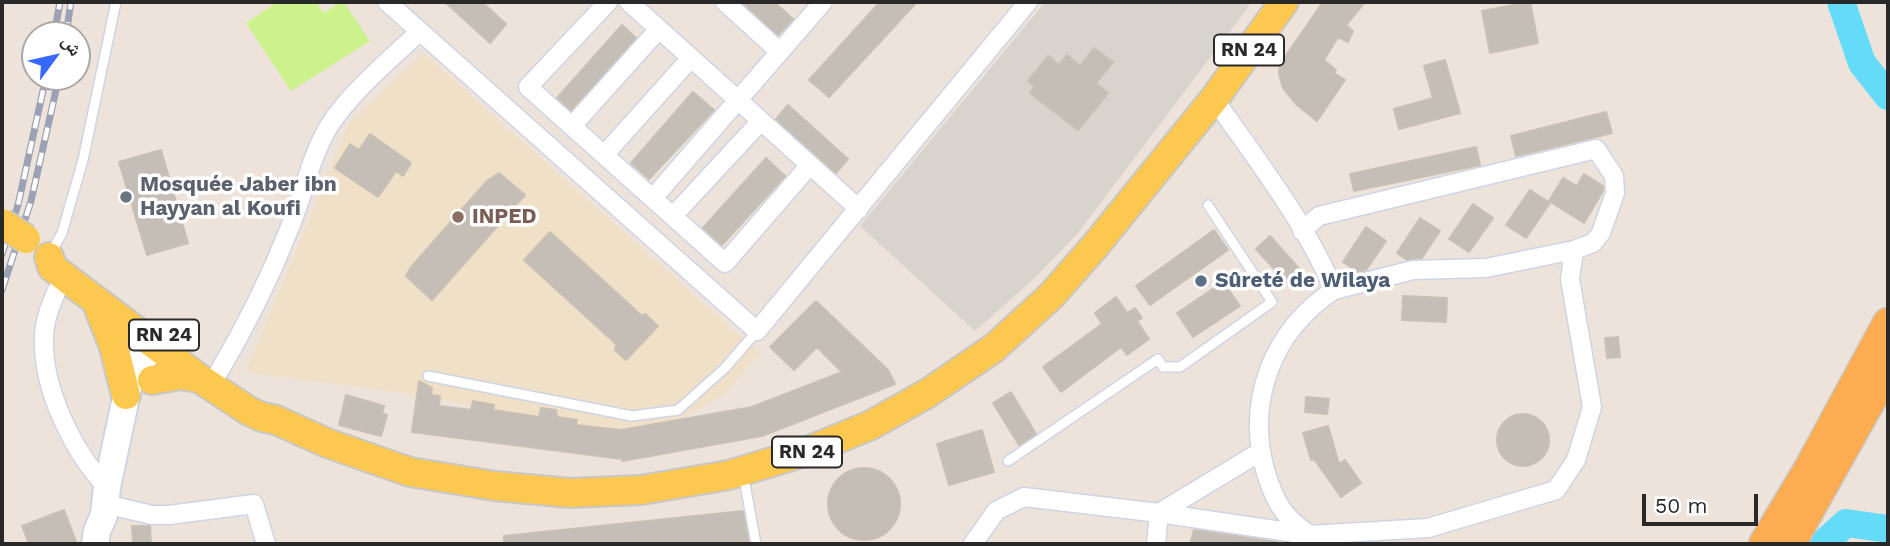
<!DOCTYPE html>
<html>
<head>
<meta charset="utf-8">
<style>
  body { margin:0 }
  #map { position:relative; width:1890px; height:546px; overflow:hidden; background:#ede3da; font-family:"Work Sans","Noto Naskh Arabic",sans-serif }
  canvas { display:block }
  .frame { position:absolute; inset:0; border:4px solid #292929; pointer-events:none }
  .north { position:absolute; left:21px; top:21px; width:70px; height:70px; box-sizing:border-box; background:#fff; border:2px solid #a9a9a9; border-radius:50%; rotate:57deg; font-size:19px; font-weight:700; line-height:28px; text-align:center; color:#292929 }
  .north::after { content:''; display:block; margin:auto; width:24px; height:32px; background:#3569ff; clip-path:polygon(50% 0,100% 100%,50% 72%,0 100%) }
  .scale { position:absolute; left:1642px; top:494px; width:116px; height:32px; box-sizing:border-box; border:4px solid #292929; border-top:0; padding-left:9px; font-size:21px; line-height:24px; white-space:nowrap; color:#292929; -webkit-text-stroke:5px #fff; paint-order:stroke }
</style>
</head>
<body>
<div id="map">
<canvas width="1890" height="546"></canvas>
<div class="frame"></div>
<div class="north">ش</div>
<div class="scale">50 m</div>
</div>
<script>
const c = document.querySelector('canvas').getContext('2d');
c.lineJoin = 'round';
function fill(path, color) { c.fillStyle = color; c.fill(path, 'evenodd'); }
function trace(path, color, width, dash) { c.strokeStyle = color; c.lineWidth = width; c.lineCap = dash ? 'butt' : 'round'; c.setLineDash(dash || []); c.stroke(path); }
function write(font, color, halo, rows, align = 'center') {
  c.font = font + ' "Work Sans",sans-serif'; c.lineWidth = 7; c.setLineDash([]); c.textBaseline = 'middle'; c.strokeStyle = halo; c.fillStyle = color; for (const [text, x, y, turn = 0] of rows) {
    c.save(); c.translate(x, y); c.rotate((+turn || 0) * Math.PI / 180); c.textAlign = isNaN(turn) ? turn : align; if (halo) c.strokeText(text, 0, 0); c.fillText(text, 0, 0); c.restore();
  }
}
fill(new Path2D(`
  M423,53L760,354L723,395L680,420L625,434L410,394L246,372L349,123Z`), '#f0e0c8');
fill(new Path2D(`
  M277,2H316L324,13L340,2H344L370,41L291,91L246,23Z`), '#cdf18c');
fill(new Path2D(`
  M1045,2H1252L1078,233L1035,278L975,331L860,226Z`), '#d8d3cd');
trace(new Path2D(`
  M1841,2L1862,63L1888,96
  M1823,544L1846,523L1888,529`), '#64dbf8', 28);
const building = new Path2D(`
  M445,2H482L506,24L490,43Z
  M742,2H774L793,19L778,35Z
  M880,2H917L829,97L809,80Z
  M1323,2H1365L1346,25L1353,31L1348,42L1338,37L1324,60L1336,70L1334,73L1345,80L1317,121L1297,105L1283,88L1279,74L1280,64Z
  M1530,2L1538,43L1490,53L1482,11Z
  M622,25L636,38L571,110L557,98Z
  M1094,48L1113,62L1096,83L1108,93L1078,130L1030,93L1035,87L1028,81L1048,56L1059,65L1067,55L1080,66Z
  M1445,60L1460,113L1399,129L1394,109L1433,98L1424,66Z
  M693,92L714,110L649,179L631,163Z
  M788,105L848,159L836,173L776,119Z
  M1606,112L1612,133L1516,156L1511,136Z
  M370,134L411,163L403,176L396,171L378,197L335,168L350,144L359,150Z
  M1476,147L1480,165L1354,191L1350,174Z
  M161,150L188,243L147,255L119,162Z
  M766,158L785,176L722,245L703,228Z
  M499,173L525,195L432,300L406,276L411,267L487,181Z
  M1584,174L1603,186V191L1584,223L1549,201L1563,178L1577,186Z
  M1530,190L1550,203L1526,238L1506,225Z
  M1473,204L1493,218L1469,252L1449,239Z
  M1420,218L1440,231L1422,258L1407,260L1397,253Z
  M1366,227L1386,241L1366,270L1358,272L1343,262Z
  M1214,230L1228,250L1150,305L1136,286Z
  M550,232L642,316L645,314L658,326L626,360L615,350L616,344L524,260Z
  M1270,236L1302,272L1288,284L1256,249Z
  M1223,282L1240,306L1193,337L1177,313Z
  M1403,296L1447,298L1446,322L1402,320Z
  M1116,297L1127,313L1135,308L1142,318L1137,321L1149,339L1127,355L1121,347L1061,392L1043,367L1102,324L1095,313Z
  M816,301L888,370L895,384L762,436L622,461V459L412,432L419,381L432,388L431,395L440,396L439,406L471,410L473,401L494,405L493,410L539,417L541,408L556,410L557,417L577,420L576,425L621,430L752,407L842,372L817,347L794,370L770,347Z
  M1618,337L1620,357L1607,358L1605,338Z
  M1011,392L1036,434L1019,445L993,403Z
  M346,395L384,406L382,413L387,415L381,436L339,425Z
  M1306,397L1329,399L1327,414L1305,412Z
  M1497 440a26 26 0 1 1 52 0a26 26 0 1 1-52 0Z
  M1328,426L1339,464L1345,460L1361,483L1341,497L1314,459L1311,460L1303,433Z
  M982,430L994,472L949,485L937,444Z
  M828 504a36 36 0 1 1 72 0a36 36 0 1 1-72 0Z
  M64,510L77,544H29L22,526Z
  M743,511L749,544H504V536Z
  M132,526H150L151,544H133Z
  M1194,530L1277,542V544H1190Z`);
fill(building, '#c4beb6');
trace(building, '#c8c0b4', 2);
const service = new Path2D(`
  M51,253L62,233L83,160L116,2
  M428,376L632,416L678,410L725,368L757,331
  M1008,461L1158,359L1163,367H1180L1272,302L1208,205
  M743,473L756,544`);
const minor = new Path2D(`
  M387,2L757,331L1028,2
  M608,2L528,87L725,263L810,165
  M629,2L859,209
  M725,2L780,52
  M1214,99C1257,160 1305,222 1334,290C1272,331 1245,402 1266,473C1274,499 1283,517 1307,533
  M572,126L659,29
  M604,155L691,58
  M653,198L823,2
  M673,216L761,121
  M63,276C55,296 44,316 44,338C42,388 73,452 107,487
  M1334,290L1413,270L1486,268L1574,250
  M217,375C245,328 270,278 290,227C304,193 311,154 331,123C354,89 390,60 420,31
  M105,504L152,515H169L254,504L266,544
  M973,544L996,511L1024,497L1159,513L1309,535L1428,528L1556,490L1576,460L1592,407L1570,279L1574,250L1593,243L1601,233L1615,193L1614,176L1596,149L1319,216L1302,231
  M1156,544L1159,513L1260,452`);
const secondary = new Path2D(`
  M95,544L97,531L104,515L107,487L131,374L140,360L167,337`);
const primary = new Path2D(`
  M49,257L52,267L70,281L199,378L249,411L262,417L276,420L327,443L410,472L495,486L570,493L641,490L729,475L808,451L871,425L928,393L994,348L1051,296L1095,246L1214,99L1284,2
  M96,301L114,347L126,395
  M152,380L180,375L199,378`);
const trunk = new Path2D(`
  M1764,544L1809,469L1888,323
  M1790,544L1888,369`);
trace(service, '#cfd4e4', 12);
trace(minor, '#cfd4e4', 21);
trace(secondary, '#cfd4e4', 30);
trace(primary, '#c7c7c7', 32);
trace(trunk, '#c7c7c7', 33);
trace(service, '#fff', 9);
trace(minor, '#fff', 18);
trace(secondary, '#fff', 26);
trace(primary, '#fcc850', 28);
trace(trunk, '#feac52', 30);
const rail = new Path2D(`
  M54,35L60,2
  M66,35L71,2
  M2,254L18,205L46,77
  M2,290L31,201L59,77`);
trace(rail, '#9ca2b6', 7);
trace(rail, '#fff', 4.5, [13]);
const primaryBridge = new Path2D(`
  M2,223L26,239`);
trace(primaryBridge, '#c7c7c7', 32, []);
trace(primaryBridge, '#fcc850', 28);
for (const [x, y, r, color] of [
  [126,197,7,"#6b7280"],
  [458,217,7,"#8d6e63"],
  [1201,281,7,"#5c6f8a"]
]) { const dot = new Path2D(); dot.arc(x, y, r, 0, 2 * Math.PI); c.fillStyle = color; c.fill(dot); trace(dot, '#fff', 2.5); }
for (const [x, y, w] of [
  [1249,50,70],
  [164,335,70],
  [807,452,70]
]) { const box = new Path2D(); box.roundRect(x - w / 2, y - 15.5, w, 31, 5); c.fillStyle = '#fff'; c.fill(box); trace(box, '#292929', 2); }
write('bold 19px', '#292929', null, [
  ["RN 24",1249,50],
  ["RN 24",164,335],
  ["RN 24",807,452]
]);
write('bold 21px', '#5b616d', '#fff', [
  ["Mosquée Jaber ibn",140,185],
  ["Hayyan al Koufi",140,209]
], 'left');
write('bold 21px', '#785e54', '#fff', [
  ["INPED",472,217]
], 'left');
write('bold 21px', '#4e5e75', '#fff', [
  ["Sûreté de Wilaya",1215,281]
], 'left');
</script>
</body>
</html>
